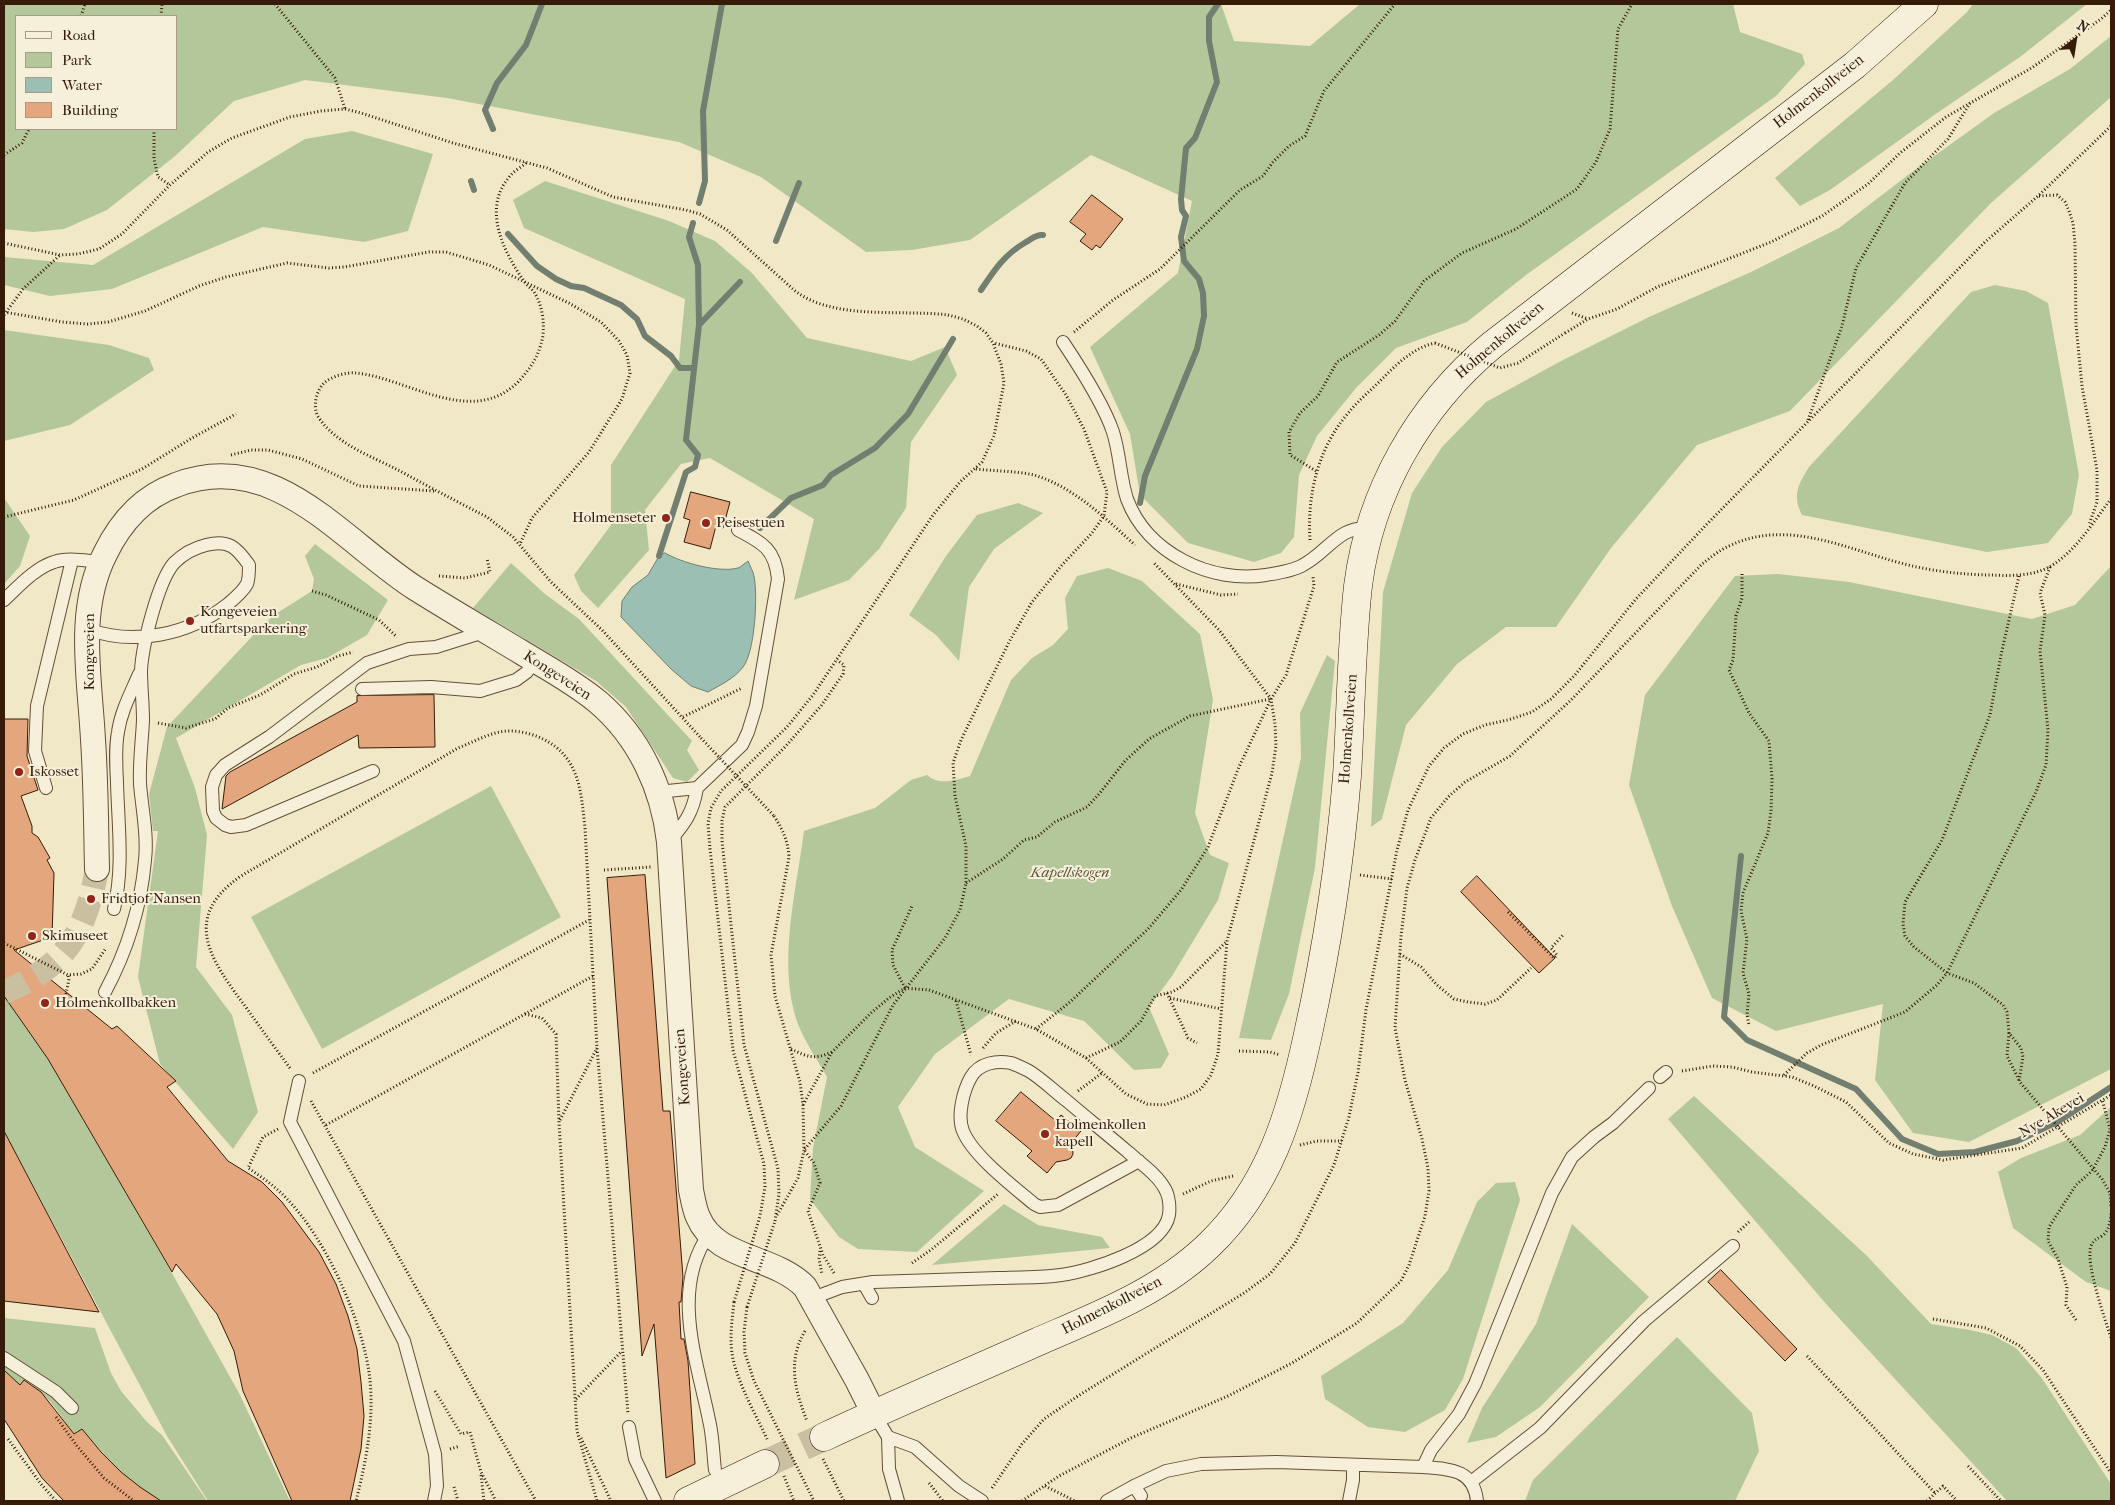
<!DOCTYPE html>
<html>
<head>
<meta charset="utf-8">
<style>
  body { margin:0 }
  #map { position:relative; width:2115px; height:1505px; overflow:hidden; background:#f1e8c8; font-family:"IM FELL French Canon",serif }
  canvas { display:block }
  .frame { position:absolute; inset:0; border:5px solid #351b08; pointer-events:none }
  .legend { position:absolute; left:15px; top:15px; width:162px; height:115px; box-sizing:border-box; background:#f6f0db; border:1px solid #a99b87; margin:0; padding:6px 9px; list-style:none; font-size:15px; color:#351b08 }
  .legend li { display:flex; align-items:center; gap:10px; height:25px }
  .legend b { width:25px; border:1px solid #a99b87 }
  .north { position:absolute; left:2050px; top:15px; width:50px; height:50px; -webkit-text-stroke:4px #f6f0db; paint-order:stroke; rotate:31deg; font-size:14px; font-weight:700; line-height:20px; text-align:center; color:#351b08 }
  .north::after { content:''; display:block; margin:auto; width:18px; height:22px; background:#351b08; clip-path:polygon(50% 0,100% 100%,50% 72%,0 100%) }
</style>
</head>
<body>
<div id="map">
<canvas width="2115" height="1505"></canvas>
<div class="frame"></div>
<ul class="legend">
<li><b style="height:6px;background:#f6f0db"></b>Road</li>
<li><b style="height:14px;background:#b4c79b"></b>Park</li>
<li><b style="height:14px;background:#9bc0b3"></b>Water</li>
<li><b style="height:14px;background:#e3a67d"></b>Building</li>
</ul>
<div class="north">N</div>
</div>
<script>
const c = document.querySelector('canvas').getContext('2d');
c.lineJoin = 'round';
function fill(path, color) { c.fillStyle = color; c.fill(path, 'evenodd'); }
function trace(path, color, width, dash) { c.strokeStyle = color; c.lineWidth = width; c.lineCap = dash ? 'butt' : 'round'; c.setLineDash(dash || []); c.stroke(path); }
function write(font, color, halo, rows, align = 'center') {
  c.font = font + ' "IM FELL French Canon",serif'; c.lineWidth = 4; c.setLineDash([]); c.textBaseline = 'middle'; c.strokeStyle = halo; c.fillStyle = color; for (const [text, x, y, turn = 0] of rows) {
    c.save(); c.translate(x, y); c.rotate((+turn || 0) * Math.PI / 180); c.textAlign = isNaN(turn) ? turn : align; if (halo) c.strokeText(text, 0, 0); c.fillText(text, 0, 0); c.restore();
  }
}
fill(new Path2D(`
  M4,4H1221L1234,41L1310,46L1360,4H1733L1740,32L1802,54L1805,64L1776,96L1526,275L1467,322L1396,348L1356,388L1317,436L1299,475L1294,537L1281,553L1254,562L1188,543L1140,495L1130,434L1090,347L1178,273L1192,201L1091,155L970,240L912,250L866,252L761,177L679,142L447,98L305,80L234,101L174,157L107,210L64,229L33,232L4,229ZM16,16H176V129H16Z
  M1973,4H2087L2020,57L1937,113L1830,190L1800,206L1775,178L1893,80L1967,12Z
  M2111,36V97L1991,203L1790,411L1697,445L1611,548L1556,627H1506L1457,664L1406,725L1382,819L1371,827L1383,592L1412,493L1442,447L1486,402L1561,361L1649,317L1751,272L1839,228L1908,175L1994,113L2070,69Z
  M352,131L433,154L408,231L364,242L263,227L112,289L50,296L4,285V257L93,265L305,139Z
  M545,181L669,221L715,241L752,273L807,338L911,361L945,347L957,375L911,442L906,508L879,549L849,580L794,600L814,519L710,458L681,464L645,510L649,550L598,608L581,591L574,575L611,525V465L679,360L685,299L524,228L513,200Z
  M1995,285L2026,291L2048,303L2079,475L2072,514L2048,543L1987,552L1802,515C1792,495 1798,485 1809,467L1971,292Z
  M4,330L109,345L149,358L154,370L70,425L4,441Z
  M4,498L30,536L20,566L4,584Z
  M1018,503L1043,513L994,549L969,587L959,661L936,635L909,615L946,556L977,515Z
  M315,544L388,600L367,635L327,658L301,665L176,738L195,788L207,835L196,967L232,1015L258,1112L233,1149L160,1064L138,977L158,831H153L149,794L167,727L260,628L274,615L312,591L314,579L305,556Z
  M511,563L545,594L579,619L692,741L687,750L699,770L687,782L673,778L626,707L596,681L473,608Z
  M2111,566V1069L1969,1142L1913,1133L1875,1080L1883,1004L1776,1031L1712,998L1672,906L1629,785L1645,695L1735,576L1778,574L1849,582L2032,619L2075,605Z
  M1108,568L1142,581L1200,634L1213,700L1195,813L1210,855L1229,863L1218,900L1172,976L1149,1007L1169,1054L1161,1068L1134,1070L1084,1021L1009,999L935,1054L898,1107L915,1147L984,1191L917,1252L858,1249L839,1237L810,1199L813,1148L827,1077C819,1062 808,1047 801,1031C775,972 796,893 804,831L875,808L911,780L927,775C939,786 956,780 970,776L1011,680L1032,658L1053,645L1068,629L1065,598L1077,576Z
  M1327,655L1335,661L1315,868L1289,994L1271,1040L1239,1038L1301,758L1300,713Z
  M491,786L561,917L322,1049L251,917Z
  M4,996L48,1059L173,1275L239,1393L290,1501H208L167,1436L4,1131Z
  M1694,1096L1867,1256L1931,1324L1970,1330L1992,1335L2016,1348L2041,1377L2111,1484V1501H2007L1827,1305L1668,1119Z
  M2111,1107V1291L2086,1282L2013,1228L1998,1172L2021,1158L2080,1135Z
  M1515,1182L1520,1200L1463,1379L1445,1410L1405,1432L1368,1427L1325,1399L1321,1376L1403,1323L1448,1270L1477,1202L1496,1183Z
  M1004,1204L1038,1225L1102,1237L1110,1248L932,1265Z
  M1572,1224L1649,1297L1540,1407L1496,1437L1467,1443L1482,1408L1536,1324Z
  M4,1318L95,1328L111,1373L121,1391L147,1422L162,1435L207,1501C193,1501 177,1503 164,1501C141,1498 97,1447 82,1429L74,1434L50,1401L26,1379L20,1385L4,1370Z
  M1677,1337L1752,1413L1759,1451L1735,1501H1525L1533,1480Z`), '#b4c79b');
const water = new Path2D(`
  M665,553C682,563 719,573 738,568C741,567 745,563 748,561C750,566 753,571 754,576C758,595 755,652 743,667C734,679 720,685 708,692L691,686L671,669L621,617L622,601L632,587L648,575L659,556Z`);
fill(water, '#9bc0b3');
trace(water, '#727e6f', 1);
trace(new Path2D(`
  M493,129L485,110L497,83L526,45L542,4
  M471,181L474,190
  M699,203L705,181L703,111L722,4
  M508,234L537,266L556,279L571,286L584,288L621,305L637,319L645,336L671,356L680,368H694
  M776,241L799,183
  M981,290C995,269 1004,255 1026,242C1032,239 1036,234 1043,235
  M699,325L740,282
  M1140,503L1145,476L1197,349L1204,316L1203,293L1199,279L1184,261L1181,237L1186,216L1182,210L1181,199L1186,148L1195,138L1217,82L1209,41V17L1218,4
  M760,528L791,498L823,485L831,475L875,448L908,414L953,339
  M659,556L686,472L695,467L698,455L686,440L699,325L698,265L689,237L693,223
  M1741,856L1724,1017L1747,1040L1856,1089L1902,1139L1938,1154L1975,1152L2017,1141L2059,1121L2111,1087`), '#727e6f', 6);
const building = new Path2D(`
  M1092,195L1123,219L1100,248L1096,245L1092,250L1080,241L1086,234L1070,222Z
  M691,492L730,502L723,528L716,526L710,549L684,542L690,520L684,518Z
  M434,695L435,747L359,748L358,735L222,809L226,776L230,772L357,702V696Z
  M4,719H28L27,756L38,790L21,796L32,826V833L38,837L50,858L47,860L54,873L52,937L14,950L112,1029L117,1026L176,1081L167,1087L228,1161L262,1182L282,1202L319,1252L336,1284L348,1316L357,1349L361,1382L364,1416L361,1449L350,1501H292L243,1391L234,1351L217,1314L176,1264L172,1272L48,1059L4,996Z
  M645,875L663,1111H670L683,1277L681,1302H679L681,1339H684L688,1361L695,1464L666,1478L654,1324L642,1356L607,878Z
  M1477,876L1555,958L1539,973L1461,892Z
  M1021,1092L1056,1121L1061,1115L1081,1131L1072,1142L1073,1154L1071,1158L1067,1160L1056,1162L1047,1173L1027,1156L1032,1151L996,1121Z
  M4,1131L99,1312L4,1301Z
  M1721,1270L1797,1349L1785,1361L1708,1282Z
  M4,1370L20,1385L24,1380L41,1392L74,1434L82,1429L101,1452L121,1472L140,1487L161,1501H64L42,1478L4,1419Z`);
fill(building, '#e3a67d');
trace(building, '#351b08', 1);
trace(new Path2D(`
  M4,992C66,966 85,934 97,869`), '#cbbfa2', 24, [24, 12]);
trace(new Path2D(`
  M765,1464L824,1437`), '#cbbfa2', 28, [28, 14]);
const service = new Path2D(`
  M1063,342C1079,366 1104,405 1113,432C1120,454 1120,477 1127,499C1147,553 1211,584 1266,575C1278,573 1293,571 1303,565C1328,552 1340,524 1370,529
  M4,600C18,587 35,568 54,562C68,557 86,561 101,562
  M87,629C134,646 189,635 228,604C234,599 243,591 247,584C249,579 249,571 249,565C237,548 229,539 206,545C194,548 183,554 174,563C158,581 142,647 141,671C141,687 143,704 143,720C142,742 139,763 140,784C142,809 148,835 145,860C141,907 127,951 105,992
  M362,689L431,687L480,691L516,680L527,672L534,660
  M373,771L246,825L231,827L225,825L216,818L213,811L212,787L216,775L225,765L269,737L367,663L409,649L436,647L487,631
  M46,788L35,751L37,706L72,560
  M658,792L697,788L742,745L748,732L756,706L778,579C775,549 763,543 738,530
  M669,842C685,823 693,813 697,788
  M114,909C124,867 118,824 117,782C116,765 115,748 118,732C121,711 131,693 139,674
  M1660,1077L1666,1072
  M299,1081L290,1122L404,1341L435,1454L437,1486L434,1501
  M709,1234C670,1290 697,1360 709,1420C713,1436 713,1453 715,1470
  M864,1284L872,1298
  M813,1298L842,1287L873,1282C915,1281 958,1279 1001,1278C1020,1277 1042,1278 1061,1275C1090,1271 1163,1249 1169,1215C1170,1207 1169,1196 1165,1189C1157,1174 1140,1163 1128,1152C1108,1135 1087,1118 1067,1101C1054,1091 1042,1079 1029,1071C1023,1068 1017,1065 1011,1063C997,1060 979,1063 971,1077C963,1091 957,1116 963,1131C973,1156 1014,1187 1034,1204L1040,1207L1058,1205L1139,1161
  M4,1358L56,1392L72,1408
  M874,1414L888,1437L889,1469L898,1501
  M629,1427L635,1459L655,1501
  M888,1437L915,1447L959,1486L982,1501
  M1423,1467L1431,1450L1459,1414L1475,1384L1552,1193L1572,1157L1594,1137L1613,1123L1649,1088
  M1471,1482L1540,1428L1644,1321L1733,1246
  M1134,1486L1141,1496
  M1107,1501L1134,1486L1166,1471L1201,1464L1276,1462L1423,1467C1449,1469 1474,1469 1477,1501
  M1349,1501L1353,1480V1465`);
const minor = new Path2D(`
  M97,869C96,826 96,783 93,740C90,679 76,611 105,554C120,523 142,497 176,485C274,447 342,541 415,588C450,610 486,631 521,652C547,668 574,682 598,702C639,737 663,788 669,842L691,1190C693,1199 694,1208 698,1217C716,1260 774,1255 805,1287L857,1380L874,1414`);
const secondary = new Path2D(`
  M824,1437C894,1404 966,1374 1037,1342C1097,1316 1160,1292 1208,1246C1269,1188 1291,1114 1308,1034C1327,948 1340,863 1347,776C1351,713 1351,649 1358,586C1370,491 1419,406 1492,345L1855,65L1924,4
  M688,1501L765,1464`);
trace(service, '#644e38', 14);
trace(minor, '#644e38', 26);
trace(secondary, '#351b08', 29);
trace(new Path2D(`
  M275,4L335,78L345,109
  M81,16L85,4
  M161,16L162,4
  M154,129V159L158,177L170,185
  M4,155L22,143L29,129
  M526,163C522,167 515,170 511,175C481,207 503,251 524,281C527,286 531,288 534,292C543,305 546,329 541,344C537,359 529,370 518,382C471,428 408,378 356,373C347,372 332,376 324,383C316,391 312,408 319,418C336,444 373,457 400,471C429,487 458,502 487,517L513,537L551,582L602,630L701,738
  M2039,196L2057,195L2065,202L2069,211L2073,223L2075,244L2076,325L2082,386L2097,470V502L2089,525
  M4,243L60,255L78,254L99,249L122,234L170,185L208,152L232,138L290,117L321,111L345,109L361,113L453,143L547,168L613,197L686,210L700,214L727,230L794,290C833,321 901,309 948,315L963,319L977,326L986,333L993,343L1001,364L1004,383L994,436L982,462L960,482L933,515L813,695L787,727L721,791L711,808L708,823L710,849L733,1050L764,1164L765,1187L760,1216
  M4,312L62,322L88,324L108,322L145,311L199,286L226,277L287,263L329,268L344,267L429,252H446L489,265L569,303L601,322L619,341L627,355L630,373L622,399L589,452L532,518L520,544
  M1572,313L1588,319
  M4,315L23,289L60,255
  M1074,332L1113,300L1160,269L1240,190L1263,176L1273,162L1289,146L1305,136L1324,91L1395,4
  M1565,333L1588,319L1617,309L1657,287L1771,242L1822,216L1868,184L1900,153L1946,117L2033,67L2101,19L2111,10
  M1808,420L1842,326L1856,268L1905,183L1948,139L1970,103
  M231,455L251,450H268L302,459L359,486L434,491
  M976,469C994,471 1016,471 1034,475C1074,487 1105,518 1135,545
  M1316,471L1290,455L1289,432L1300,413L1318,396L1337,362L1379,335L1395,321L1424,281L1462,253L1516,229L1577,189L1596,162L1610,129L1618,29L1632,4
  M4,517L74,500L142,469L192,438L236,414
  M1310,540C1307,494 1318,448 1349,412C1358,401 1369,392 1379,382C1395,366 1412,348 1435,343
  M1742,574V598L1736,616L1733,660L1729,670L1749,713L1769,741L1772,779L1771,811L1768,833L1743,893L1741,911L1747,939L1743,973L1749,994L1747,1015L1749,1025
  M439,576L465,578L490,572L487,558
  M2019,576L2001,655L1990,715L1942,840L1905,902L1903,924L1905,936L1914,947L1947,973L1974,983L2003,1005L2007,1012L2009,1033L2021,1048L2023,1057L2019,1081L2102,1179L2110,1193L2111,1208
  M1176,584L1221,595L1238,594
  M312,591L326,595L379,620L396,636
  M683,717L742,688
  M158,723L186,728L215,719L228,708L260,695L294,674L317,667L338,656L353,652
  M774,816C783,830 788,841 789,857L771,955L775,996L800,1082L803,1105L804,1150L798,1178L776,1217
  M604,870L651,867
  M1360,875L1392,879
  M966,883L1003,859L1024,840L1037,837L1055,822L1087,807L1099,794L1125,761L1149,739L1190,716L1270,699
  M1508,912L1554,958L1557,955L1551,948L1564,934
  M4,943L68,975L81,974L92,969L106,948
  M1400,954L1421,967L1437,985L1454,999L1468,1002L1485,1004L1497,1000L1531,968
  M905,988L893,965L892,950L912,906
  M1167,993L1188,1038L1197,1043
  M66,994L69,979L68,975
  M1170,998L1221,1009
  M956,1001L971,1055
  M525,1014L542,1018L556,1034L559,1122L577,1431L597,1501
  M1036,1029L1070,1002L1148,929L1181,890L1208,847L1239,767L1271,699L1286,675L1314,586L1313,577
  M2009,1033L2007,1056L2019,1080
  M983,1048L996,1033L1016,1021
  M791,1049C808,1057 814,1060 832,1052
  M1239,1051L1270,1052L1280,1055
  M1086,1058L1120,1042L1141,1021L1155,996L1172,992L1181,987L1227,941
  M290,1068C275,1048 260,1027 245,1006C211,960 180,918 241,876L458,748C474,742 492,731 509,731C521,731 533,734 543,739C580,757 581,792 585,828L597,1048L628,1413
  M1682,1071L1713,1066L1732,1067L1752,1072L1792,1077L1814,1086L1846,1102L1889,1143L1913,1154L1943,1160L2022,1148L2111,1095
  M313,1073L589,920
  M1784,1075L1807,1053L1821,1045L1905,1012L1937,985L1947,973L2036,792L2046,765L2048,730L2040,651L2045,615L2040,593L2050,567
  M1078,1091L1102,1073
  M311,1101L536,1501
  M803,1105L832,1052L872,1012L889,998L905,988L929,990L1036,1029L1086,1058L1126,1094L1147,1104L1164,1105L1186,1097L1201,1089L1211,1075L1218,1054L1227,941L1272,773L1276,746L1275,724L1271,699L1219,630L1154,563
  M560,1120L597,1048
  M326,1125L593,976
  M278,1129L263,1137L248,1168C262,1177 276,1187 287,1199C327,1240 364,1324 370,1380C374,1421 366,1462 356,1501
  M1300,1145L1317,1141H1342
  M1183,1194L1211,1181L1233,1176
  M2111,1214C2110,1222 2109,1231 2102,1236C2097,1239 2094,1239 2091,1246C2085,1263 2105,1319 2111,1338
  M775,1221L779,1194L778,1169L744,1045L722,841V821L725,807L785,747L821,706L843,674L844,665L837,660
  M1738,1232L1749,1222
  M820,1251L819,1259L822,1274
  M912,1263L932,1249L998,1194
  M834,1273L823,1255L808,1211L820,1183L814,1163L804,1150L841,1106L893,1005L945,938L960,910L966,883V846L955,796L953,763L961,740L1009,642L1032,602L1062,565L1092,533L1104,516L1107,492L1084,429L1066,395L1041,359L1026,351L994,343
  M734,1302C732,1321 729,1340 733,1359C740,1388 756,1415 768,1441
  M747,1307L744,1332L745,1353L754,1381L814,1501
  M1933,1319L1986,1328L2020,1346L2043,1370L2111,1473
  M2076,1320L2066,1305L2067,1287L2058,1259L2048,1241L2049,1227L2076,1185L2092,1171L2105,1147L2110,1129L2102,1099
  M805,1331C787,1361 795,1391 807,1421
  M1807,1356L1935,1493
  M435,1391L461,1434L470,1432L481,1472L496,1501
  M576,1399L622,1351
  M56,1417L77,1446L104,1478L134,1501
  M581,1438L611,1501
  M8,1439L41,1484L56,1501
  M450,1449L460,1446
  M823,1459L844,1501
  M1968,1466L2001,1501
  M481,1475L484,1501
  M784,1476L794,1501
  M929,1483L943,1501
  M1045,1486L1075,1501
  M454,1487L458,1501
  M992,1488L1022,1444L1044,1419L1081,1394L1244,1293L1270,1274L1295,1243L1334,1165L1349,1117L1358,1072L1366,1010L1397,850L1408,810L1429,766L1444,748L1463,734L1485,725L1508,720L1532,712L1551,699L1575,675L1635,600L1708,523L1984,243L2038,196L2111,126
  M1022,1501L1059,1476L1131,1438L1228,1396L1292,1363L1357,1323L1401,1281L1409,1265L1425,1216L1429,1191L1428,1168L1422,1139L1405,1080L1395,1028L1401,936L1407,888L1415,860L1431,818L1448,797L1465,782L1510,756L1570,701L1702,564C1710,558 1718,551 1727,547C1790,515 1855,554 1917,567C1941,572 1968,575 1992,575C2012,576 2034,576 2051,566C2077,550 2093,522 2111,499
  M1927,1501L1943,1486L1957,1501`), '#351b08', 3, [1, 2.5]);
trace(service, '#f6f0db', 12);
trace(minor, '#f6f0db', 24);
trace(secondary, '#f6f0db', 28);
trace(new Path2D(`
  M1435,343L1500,368L1518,363L1565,333
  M701,738L774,816
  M734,1302L760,1216
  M747,1307L775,1221`), '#351b08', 3, [1, 2.5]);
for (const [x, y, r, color] of [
  [666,518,5,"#8f2418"],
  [706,523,5,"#8f2418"],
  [190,621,5,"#8f2418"],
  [19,772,5,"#8f2418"],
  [91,899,5,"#8f2418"],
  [32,936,5,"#8f2418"],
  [45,1003,5,"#8f2418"],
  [1045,1134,5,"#8f2418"]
]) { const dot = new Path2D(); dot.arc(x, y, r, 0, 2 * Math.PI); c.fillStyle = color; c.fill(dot); trace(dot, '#f6f0db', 2); }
write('15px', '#351b08', '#f6f0db', [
  ["Holmenkollveien",1819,92,-38],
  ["Holmenkollveien",1500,341,-40],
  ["Kongeveien",90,652,-90],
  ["Kongeveien",557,676,33],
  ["Holmenkollveien",1349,729,-86],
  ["Kongeveien",683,1067,-94],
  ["Nye Akevei",2052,1116,-31],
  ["Holmenkollveien",1112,1306,-27]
]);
write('15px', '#351b08', '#f6f0db', [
  ["Holmenseter",656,518,"right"],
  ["Peisestuen",716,523],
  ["Kongeveien",200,612],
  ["utfartsparkering",200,629],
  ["Iskosset",29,772],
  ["Fridtjof Nansen",101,899],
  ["Skimuseet",42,936],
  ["Holmenkollbakken",55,1003],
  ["Holmenkollen",1055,1125],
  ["kapell",1055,1142]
], 'left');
write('italic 15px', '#5b4f34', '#f6f0db', [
  ["Kapellskogen",1070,873]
]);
</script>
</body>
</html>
